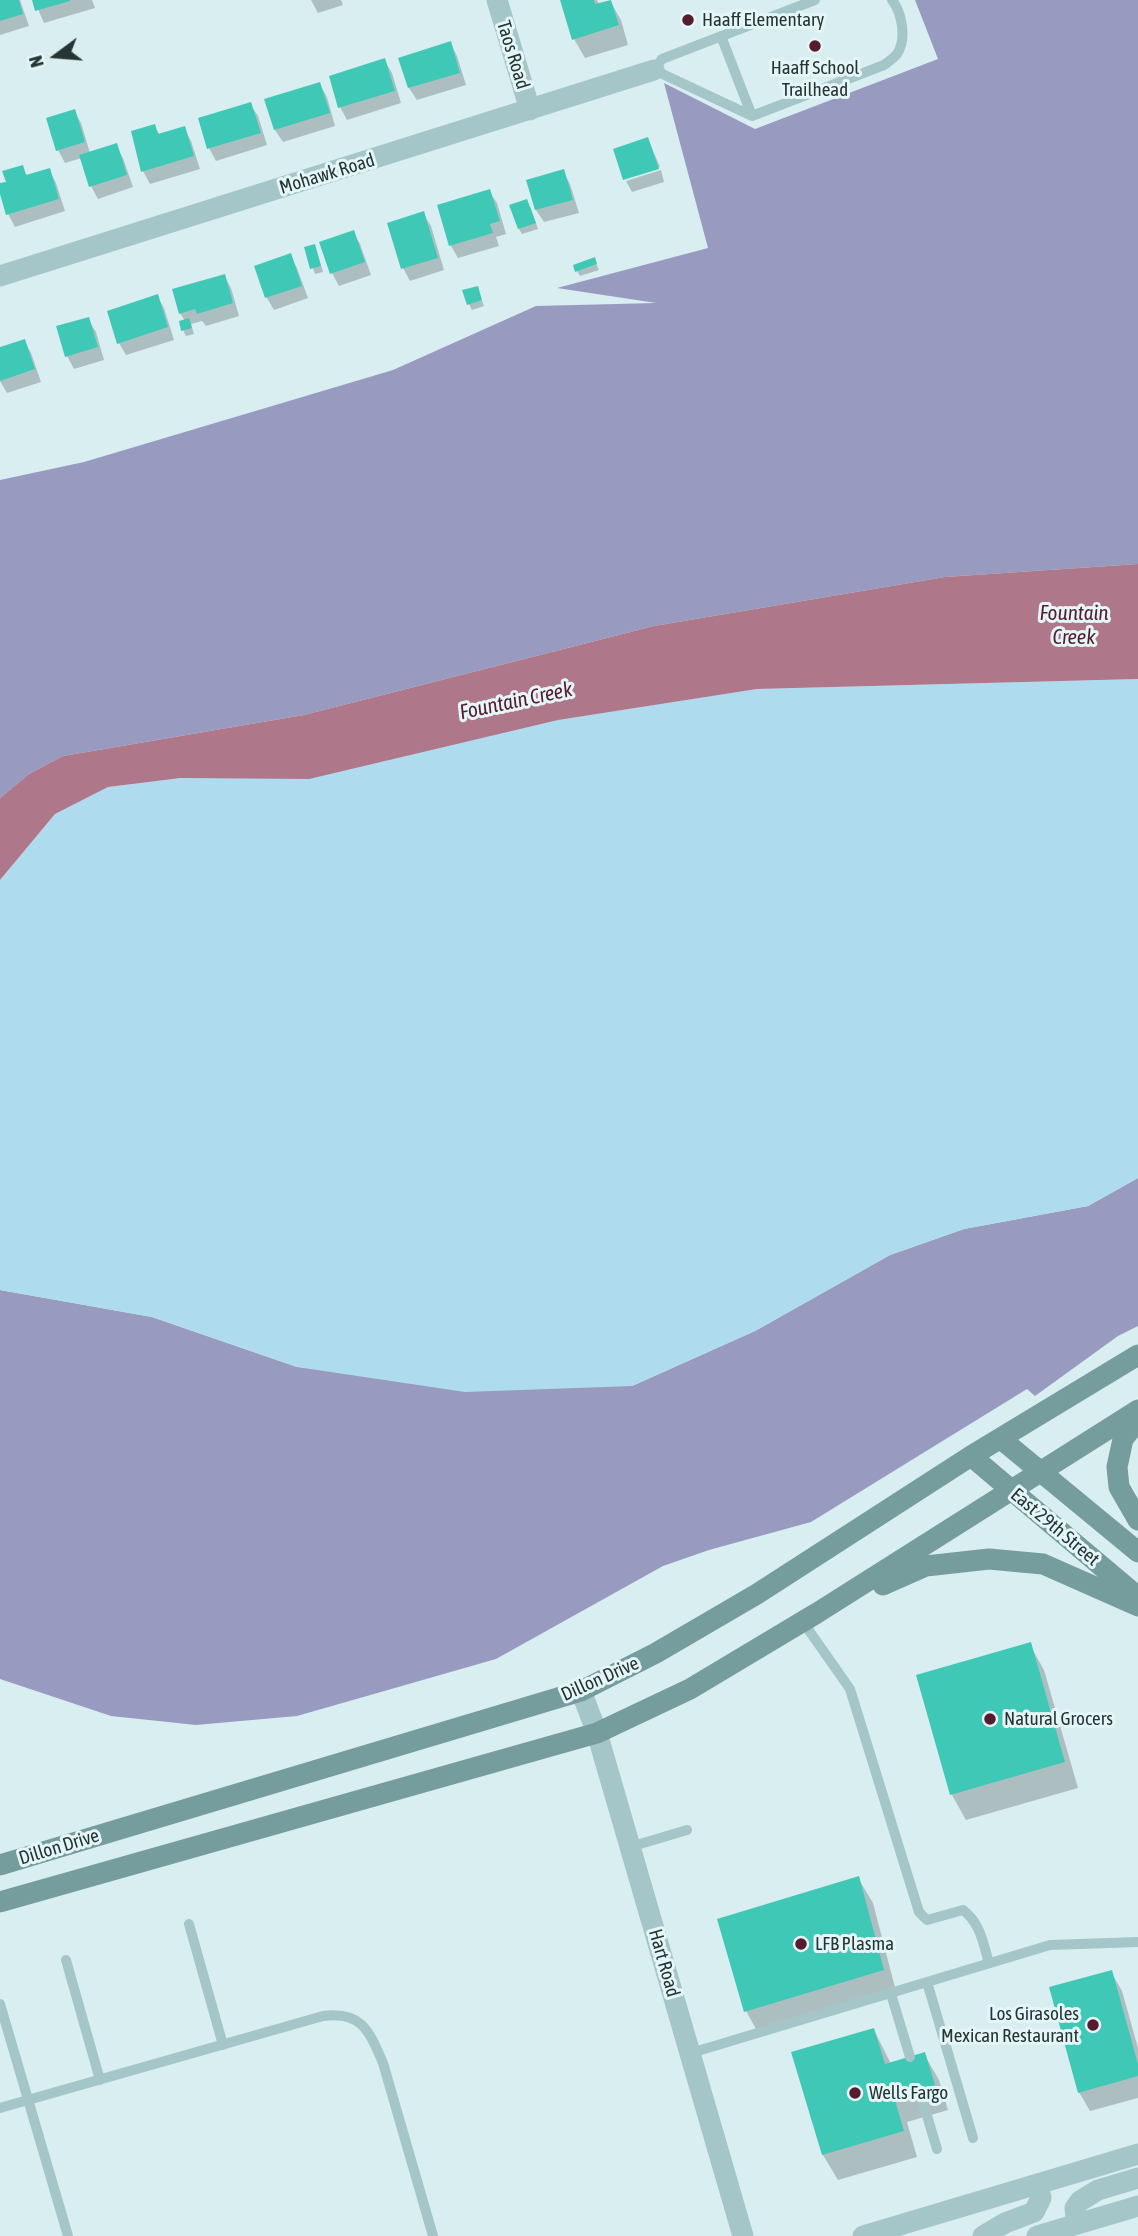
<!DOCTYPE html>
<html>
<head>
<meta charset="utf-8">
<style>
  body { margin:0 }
  #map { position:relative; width:1138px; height:2236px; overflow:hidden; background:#d9eef1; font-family:"Asap Condensed",sans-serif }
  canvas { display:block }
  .north { position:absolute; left:21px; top:21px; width:70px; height:70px; -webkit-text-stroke:5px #e5f6f9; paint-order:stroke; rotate:254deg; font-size:19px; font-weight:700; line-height:28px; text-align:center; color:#263534 }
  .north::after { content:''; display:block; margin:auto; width:24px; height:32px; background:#263534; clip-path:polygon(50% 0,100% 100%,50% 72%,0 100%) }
</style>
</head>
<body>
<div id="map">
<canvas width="1138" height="2236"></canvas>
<div class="north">N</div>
</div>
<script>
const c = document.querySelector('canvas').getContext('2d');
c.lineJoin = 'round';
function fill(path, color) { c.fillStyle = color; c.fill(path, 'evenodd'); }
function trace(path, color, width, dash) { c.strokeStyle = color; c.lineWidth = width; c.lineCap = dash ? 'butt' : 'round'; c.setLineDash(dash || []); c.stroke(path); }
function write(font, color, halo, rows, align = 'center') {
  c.font = font + ' "Asap Condensed",sans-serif'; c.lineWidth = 6; c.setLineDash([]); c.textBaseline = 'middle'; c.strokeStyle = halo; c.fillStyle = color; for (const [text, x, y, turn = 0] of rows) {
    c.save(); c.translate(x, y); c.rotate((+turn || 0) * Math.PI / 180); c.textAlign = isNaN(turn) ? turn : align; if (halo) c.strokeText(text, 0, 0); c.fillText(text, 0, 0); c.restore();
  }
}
fill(new Path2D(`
  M915,0H1138V564L945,577L654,626L304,715L63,756L29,774L0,798V480L84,462L393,370L536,306L656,303L557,288L708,248L664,83L755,129L938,59Z
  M1138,1178V1326L1118,1336L1035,1396L1027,1389L811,1522L709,1550L663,1566L496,1659L297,1716L196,1725L111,1716L0,1679V1290L152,1317L297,1367L632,1386L755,1331L890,1255L964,1229L1088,1206Z`), '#999ac0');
fill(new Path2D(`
  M1138,679V1178L1088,1206L964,1229L890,1255L755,1331L632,1386L465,1392L297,1367L152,1317L0,1290V880L55,814L108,787L181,778L757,689Z`), '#aedcee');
fill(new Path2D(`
  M1138,564V679L757,689L558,720L309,779L181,778L108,787L55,814L0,880V798L29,774L63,756L304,715L654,626L945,577Z`), '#af778a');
fill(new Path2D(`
  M0,0H20L29,26L0,35Z
  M34,0H92L95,8L44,23Z
  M311,0H341L343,5L318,13Z
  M562,0H597L599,4L610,1L621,20L628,45L585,58L574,39Z
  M450,43L457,56L466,85L417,100L409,88L400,59Z
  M384,60L392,73L401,103L347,120L340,107Z
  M320,85L327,97L335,126L283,142L275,130L267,101Z
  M250,104L258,116L267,145L216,161L209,148L200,119Z
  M74,111L81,123L90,153L116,145L123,158L133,187L98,199L91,186L82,158L65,163L58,150Z
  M154,126L160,135L184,128L191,141L200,169L150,184L143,171Z
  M648,139L660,167L625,178Z
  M22,167L28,177L49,170L56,183L65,211L15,227L8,214L0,185L8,183Z
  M661,170L664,182L632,192L626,181Z
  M563,171L570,184L579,213L544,222L536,210L528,181Z
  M489,191L497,203L506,234L496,237L499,246L458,258L451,246L439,206Z
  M530,206L538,229L522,234L519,229Z
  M423,214L431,226L444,270L410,281L403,268L390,224Z
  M353,232L360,244L371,275L339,286L332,273Z
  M306,248L317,252L323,272L315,274Z
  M290,255L297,268L308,298L274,310L267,298L256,267Z
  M594,259L599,270L580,276L577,271Z
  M224,276L231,288L239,316L206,326L202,321L191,324L194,334L186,336L183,330L185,321L180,313Z
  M477,288L484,306L472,310L469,304Z
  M157,296L164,308L174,340L126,355L119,343Z
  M88,319L96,332L104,360L74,369L67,356Z
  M24,341L31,353L41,382L7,393L0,381V349Z
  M1030,1645L1044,1670L1078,1788L966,1820L952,1795L918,1677Z
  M858,1878L873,1903L897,1995L760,2036L746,2011Z
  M1111,1972L1122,1991L1138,2048V2098L1090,2111L1079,2092Z
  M874,2030L891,2064L924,2054L939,2080L948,2110L907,2122L917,2157L838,2180L823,2155L793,2054Z`), '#0003');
fill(new Path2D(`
  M0,0H19L23,14L0,21Z
  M32,0H70V1L35,11Z
  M560,0H594L595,4L611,0L619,25L572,40Z
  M451,41L460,73L408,88L398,58Z
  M385,58L395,91L338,108L329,76Z
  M320,82L330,113L274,130L264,99Z
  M251,102L261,133L207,149L198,118Z
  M75,109L85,142L56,151L46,118Z
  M155,124L158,134L185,126L194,156L141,172L131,131Z
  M648,137L659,169L623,180L613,149Z
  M117,143L127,175L89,187L79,155Z
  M23,165L26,175L50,168L59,199L6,215L0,194V183L6,182L2,171Z
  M564,169L573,200L535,210L526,180Z
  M490,189L500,221L490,224L493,233L449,246L437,205Z
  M527,199L536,223L518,229L509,205Z
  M424,211L438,258L401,269L387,223Z
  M354,230L365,262L330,274L319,242Z
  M315,244L321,266L310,269L304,247Z
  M291,253L302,286L265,298L254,266Z
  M595,257L597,264L575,272L573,265Z
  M225,274L233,303L197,314L195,309L179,314L172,289Z
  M478,286L482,300L467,305L462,290Z
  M158,294L168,327L117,344L107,311Z
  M89,317L98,347L65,357L56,326Z
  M189,318L192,328L181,331L179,321Z
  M25,339L35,369L0,381V347Z
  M1031,1642L1065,1762L950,1795L916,1675Z
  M859,1876L884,1970L744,2012L717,1919Z
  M1112,1970L1138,2064V2076L1078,2093L1049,1987Z
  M874,2028L885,2064L925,2052L935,2085L894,2097L904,2131L822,2155L791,2052Z`), '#40c8b6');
trace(new Path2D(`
  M815,0L662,59L654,70L752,116L884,65C888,62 894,58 897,54C907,39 902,13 892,0
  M721,36L752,116
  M803,1622L850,1689L919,1912L927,1920L963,1910C981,1924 983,1943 989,1963
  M630,1847L687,1830
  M189,1924L223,2045
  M66,1960L100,2080
  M927,1982L973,2138
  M891,1994L910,2057
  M0,2004L68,2236
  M691,2053L1050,1945L1138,1942
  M919,2089L937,2149
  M0,2108L323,2016C362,2011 369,2031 383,2063L433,2236`), '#a5c6c9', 10);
trace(new Path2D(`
  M497,0L530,110
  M0,276L654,70
  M581,1691L597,1733L743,2236
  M1077,2224L1075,2208L1080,2201L1098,2190L1138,2178
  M863,2236L1138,2154
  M983,2236L1005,2223L1034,2212L1041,2198L1037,2184
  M1037,2236L1138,2206`), '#a5c6c9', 21);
trace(new Path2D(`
  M1138,1420L1123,1439L1117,1467L1119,1487L1138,1520
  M1001,1439L1138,1552
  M971,1456L1138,1597
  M883,1585L926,1566L989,1559L1043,1564L1138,1606
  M0,1865L581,1691L656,1653L757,1594L971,1456L1138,1355
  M0,1902L597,1733L690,1689L817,1613L1138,1410`), '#769d9d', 21);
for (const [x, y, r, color] of [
  [688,20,7,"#571b2e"],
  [815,46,7,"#571b2e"],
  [990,1719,7,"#571b2e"],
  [801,1944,7,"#571b2e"],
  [1093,2025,7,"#571b2e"],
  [855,2093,7,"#571b2e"]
]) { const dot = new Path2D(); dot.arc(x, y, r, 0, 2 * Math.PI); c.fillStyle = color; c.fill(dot); trace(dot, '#e5f6f9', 2.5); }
write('19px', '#263534', '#e5f6f9', [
  ["Haaff Elementary",702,20],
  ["Haaff School",815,68,"center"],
  ["Trailhead",815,90,"center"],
  ["Natural Grocers",1004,1719],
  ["LFB Plasma",815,1944],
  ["Los Girasoles",1079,2014,"right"],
  ["Mexican Restaurant",1079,2036,"right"],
  ["Wells Fargo",869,2093]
], 'left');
write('19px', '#263534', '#e5f6f9', [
  ["Taos Road",513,55,73],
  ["Mohawk Road",327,174,-17],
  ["East 29th Street",1055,1527,40],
  ["Dillon Drive",600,1679,-24],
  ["Dillon Drive",59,1847,-17],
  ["Hart Road",664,1963,74]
]);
write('italic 21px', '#571b2e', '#e5f6f9', [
  ["Fountain",1074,613],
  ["Creek",1074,637],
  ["Fountain Creek",516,701,-12]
]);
</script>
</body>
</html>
